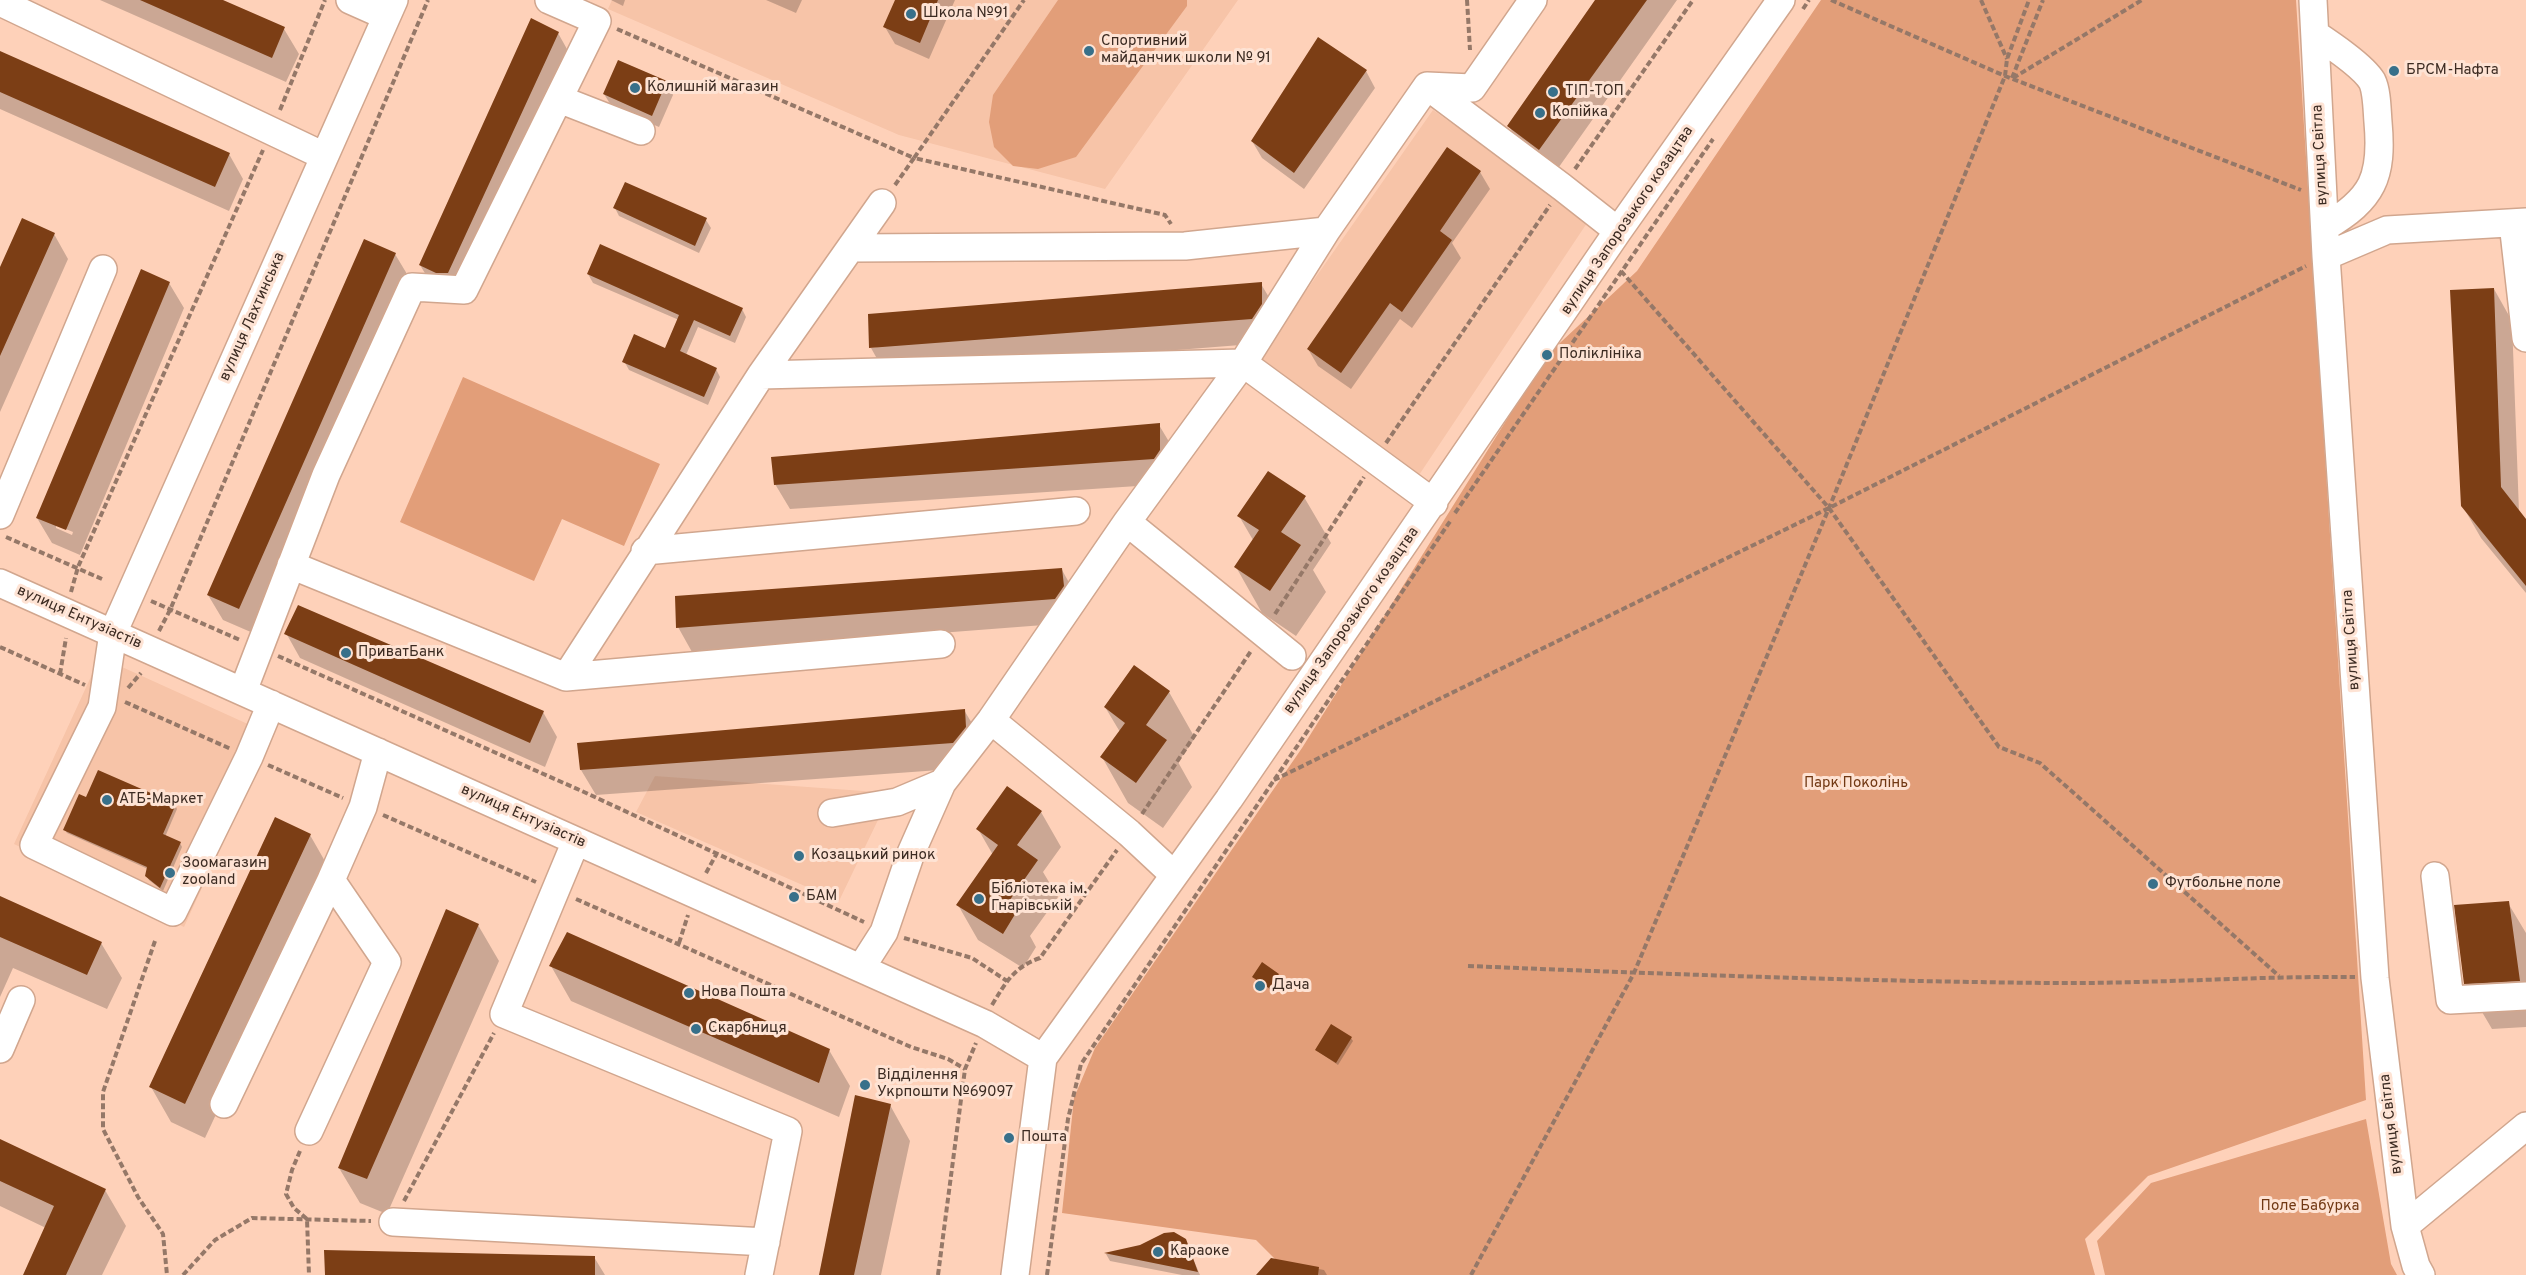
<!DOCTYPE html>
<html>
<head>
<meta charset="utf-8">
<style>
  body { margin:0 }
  canvas { display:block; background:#fed1b9 }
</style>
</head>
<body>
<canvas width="2526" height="1275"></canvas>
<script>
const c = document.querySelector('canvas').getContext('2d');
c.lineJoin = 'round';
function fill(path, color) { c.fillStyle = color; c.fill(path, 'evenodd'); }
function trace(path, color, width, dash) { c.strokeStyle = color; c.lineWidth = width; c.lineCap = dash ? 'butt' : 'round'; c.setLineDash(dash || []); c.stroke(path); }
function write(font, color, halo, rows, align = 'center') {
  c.font = font + ' Overpass,sans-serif'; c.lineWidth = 6; c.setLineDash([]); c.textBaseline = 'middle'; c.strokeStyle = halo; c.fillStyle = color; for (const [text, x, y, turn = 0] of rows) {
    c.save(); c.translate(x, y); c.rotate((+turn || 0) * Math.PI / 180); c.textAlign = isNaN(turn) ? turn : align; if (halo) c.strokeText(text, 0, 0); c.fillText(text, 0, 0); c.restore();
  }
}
fill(new Path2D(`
  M612,0H1238L1105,189L899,135L608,9Z
  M1433,110L1589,220L1419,475L1259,358Z
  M100,657L272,735L184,927L14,844Z
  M655,776L891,793L839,901L636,812Z`), '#f7c4a8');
fill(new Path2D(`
  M1058,0H1187V6L1076,157L1038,169L1013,166L994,147L989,122L993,95Z
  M1821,0H2296L2366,1100L2148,1176L2085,1239L2095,1275H1291L1256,1240L1062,1213L1074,1098L1095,1048L1302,748L1547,355L1637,271Z
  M463,377L660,464L624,546L562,519L534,581L400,522Z
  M2366,1119L2391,1264L2397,1275H2105L2097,1241L2151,1183Z`), '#e29e79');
fill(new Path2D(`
  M100,0H219L284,29L299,54L286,82Z
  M611,0H625L623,6Z
  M766,0H802L796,13Z
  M897,0H955L929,59L895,44L885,27Z
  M1597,0H1677L1554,174L1523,151L1509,126Z
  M558,33L572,58L462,298L435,290L420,265Z
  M0,52L229,154L243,179L229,211L0,109Z
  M1366,71L1375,88L1304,189L1262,158L1252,141Z
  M666,83L673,95L659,127L612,107L604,94Z
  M1480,172L1490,189L1452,243L1461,258L1412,328L1400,319L1351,389L1318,366L1308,349Z
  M615,208L706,220L711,228L699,253L619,216Z
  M54,234L68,259L0,412V271Z
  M395,254L410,279L253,633L223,620L208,595Z
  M588,274L742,309L746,317L735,343L698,327L686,355L716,369L720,377L708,405L629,370L624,361L666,350L679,320L593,283Z
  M169,283L184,308L80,555L52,543L37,518ZM56,525L73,532L72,535L56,528Z
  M1261,284L1276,309L1266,343L885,373L871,348Z
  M2494,289L2512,321L2519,512L2526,521V593L2481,538L2462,505Z
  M1159,425L1174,450L1168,484L790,509L775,484Z
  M1304,497L1331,543L1313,570L1326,592L1296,636L1262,613L1236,567L1253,540L1239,516Z
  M1062,570L1076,595L1070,623L692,652L678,627Z
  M286,633L543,712L557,737L545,767L300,658Z
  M1169,692L1195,738L1178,762L1192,787L1163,828L1128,803L1102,757L1120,732L1105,707Z
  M964,710L979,735L967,768L596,795L581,770L579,744Z
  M175,805L177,809L165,837L180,843L182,847L163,891L149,880L147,876L148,869L67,833L65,830Z
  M1041,812L1061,847L1043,872L1058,897L1030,936L1036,947L1023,968L978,940L958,905L993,855L978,829Z
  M310,835L330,870L205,1138L171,1122L151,1087Z
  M0,898L101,943L122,978L107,1009L13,968L0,997Z
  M2508,903L2526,933V1027L2492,1029L2465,983Z
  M478,925L499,961L387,1214L360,1203L339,1168Z
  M551,966L829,1050L850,1086L839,1117L571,1001Z
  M1278,975L1280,978L1272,991L1254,977Z
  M1351,1038L1353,1041L1338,1065L1316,1050Z
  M890,1105L910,1141L881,1275H820Z
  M0,1141L105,1190L126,1226L102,1275H25L46,1228L0,1206Z
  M1141,1247L1189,1249L1200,1275H1182L1110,1261L1106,1254Z
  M594,1257L605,1275H326Z
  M1271,1260L1324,1270L1327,1275H1260Z`), '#0003');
fill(new Path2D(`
  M140,0H223L285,27L272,58Z
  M895,0H938L920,43L883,27Z
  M1595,0H1647L1539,150L1507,126Z
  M531,18L559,32L448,273H436L419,265Z
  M1318,37L1367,70L1294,173L1251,141Z
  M0,51L230,153L215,187L0,92Z
  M618,60L667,81L652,116L603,94Z
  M1447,147L1481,171L1440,231L1452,240L1402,312L1390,303L1341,373L1307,349Z
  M625,182L707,218L695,246L613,208Z
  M22,218L55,233L0,356V267Z
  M364,239L396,253L239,609L207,595Z
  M600,244L743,308L730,336L694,320L680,351L717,368L704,397L622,362L634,334L665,348L679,315L587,274Z
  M141,269L170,282L66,530L36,518Z
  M1262,282V304L1252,319L869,348L868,314Z
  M2494,288L2501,487L2526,519V586L2461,506L2450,290Z
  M1160,423V450L1154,459L774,485L771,457Z
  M1268,471L1306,496L1281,532L1301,545L1270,591L1234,567L1259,530L1237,516Z
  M1062,568L1064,586L1055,599L676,628L675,596Z
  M298,605L544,711L530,743L284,634Z
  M1134,665L1170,691L1146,725L1167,740L1136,783L1100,757L1125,723L1104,707Z
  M965,709L966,727L953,743L580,770L577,743Z
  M98,770L176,804L163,834L181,842L160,888L145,876L147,867L63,830L79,794L86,797Z
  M1007,786L1042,811L1017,845L1038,860L1007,904L1017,911L1003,934L956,905L998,845L976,829Z
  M275,817L311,834L185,1104L149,1087Z
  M0,896L102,942L87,975L0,937Z
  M2509,901L2520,981L2464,984L2454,905Z
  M446,909L479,924L367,1179L338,1168Z
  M567,932L830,1049L819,1083L549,966Z
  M1262,962L1279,974L1269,988L1252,977Z
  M1331,1024L1352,1037L1336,1063L1315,1050Z
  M855,1095L891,1104L854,1275H819Z
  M0,1139L106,1189L66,1275H23L54,1206L0,1181Z
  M1174,1232L1186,1239L1198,1272L1104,1253L1140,1245L1164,1233Z
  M324,1250L595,1256V1275H325Z
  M1271,1258L1319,1267L1318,1275H1256Z`), '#7c3e15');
const minor = new Path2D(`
  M350,0L386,16
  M1533,0L1472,88L1427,86L1562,187L1618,231
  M2313,0L2326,256L2375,978L2405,1226L2416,1266L2421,1275
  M0,2L324,156
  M2315,34C2330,44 2363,66 2372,81C2377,91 2377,110 2378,122C2383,177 2373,199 2325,227
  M559,99L641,131
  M2513,223L2526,338
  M851,248L1185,246L1326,231
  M2326,256L2387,230L2526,222
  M761,375L1243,363L1326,231L1427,86
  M0,515L103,269
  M1127,522L1292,656
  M645,551L1076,511
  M291,565L566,677L941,644
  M0,583L985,1024L1043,1058
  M566,677L761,375L882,203
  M243,691L326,475L412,287L464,290L597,21L549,0
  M271,704L249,757L173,912L34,845L102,707L113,633L394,0
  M991,720L1129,833L1174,875
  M832,813L897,802L942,783
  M576,841L504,1014L788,1131L759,1275
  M2435,876L2450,1000L2526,996
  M861,968L884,932L911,853L942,783L991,720L1127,522L1243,363L1434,503
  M0,1049L21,1000
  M224,1104L331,880
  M309,1131L387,962L331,880L363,807L378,752
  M393,1222L766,1242
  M2405,1226L2526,1126
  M1015,1275L1043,1058L1229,799L1618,231L1781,0`);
trace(minor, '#d1a68e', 30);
trace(new Path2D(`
  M1467,0L1470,50
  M1831,0L2005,76L2301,190
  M1981,0L2007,59
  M1803,9L1809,0
  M617,29L914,158L1024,0
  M2012,78L2043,0
  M2013,78L2142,0
  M280,110L325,0
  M1575,169L1693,0
  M895,185L914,158L1165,215L1171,224
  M1621,271L1829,508L1999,747L2040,763L2279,976
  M1386,443L1550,205
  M1455,513L1713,139
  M6,537L102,579
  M71,592L78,567L263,150
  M151,601L240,640
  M1275,614L1364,477
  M159,631L170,610L428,0
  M0,647L85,685
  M278,656L584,792L864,922
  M60,674L66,638
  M128,688L141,673
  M125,702L231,749
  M268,765L343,798
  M1274,780L1829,508L2306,266
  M1142,814L1251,651
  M383,815L536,882
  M706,873L717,853
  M576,899L911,1047L948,1059L965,1069
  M904,938L972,958L1007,981
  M155,941L103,1092V1129L138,1197L163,1234L167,1275
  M679,943L688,915
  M1468,966C1661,974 1854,981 2047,983C2150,984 2252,976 2355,977
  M992,1005C1006,982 1014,967 1040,958L1117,850
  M300,1151L292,1170L286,1194L294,1208L307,1219L309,1275
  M404,1201L494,1033
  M183,1275L215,1240L252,1218L371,1221
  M938,1275L965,1069L976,1043
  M1047,1275L1068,1119L1081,1064L1451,520
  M1471,1275L1634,973L1829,508L2005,76L2007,59L2029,0`), '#957868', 4, [6, 3]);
trace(minor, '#fff', 27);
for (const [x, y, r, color] of [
  [911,14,6,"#38708a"],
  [1089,51,6,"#38708a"],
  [2394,71,6,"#38708a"],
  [635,88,6,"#38708a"],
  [1553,92,6,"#38708a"],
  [1540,113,6,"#38708a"],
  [1547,355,6,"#38708a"],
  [346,653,6,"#38708a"],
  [107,800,6,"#38708a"],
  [799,856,6,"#38708a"],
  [170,873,6,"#38708a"],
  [2153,884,6,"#38708a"],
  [794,897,6,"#38708a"],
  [979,899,6,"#38708a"],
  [1260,986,6,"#38708a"],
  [689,993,6,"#38708a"],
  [696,1029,6,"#38708a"],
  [865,1085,6,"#38708a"],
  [1009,1138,6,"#38708a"],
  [1158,1252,6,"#38708a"]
]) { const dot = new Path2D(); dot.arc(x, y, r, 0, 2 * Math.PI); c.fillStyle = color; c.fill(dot); trace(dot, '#fee3d4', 2); }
write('15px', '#3c2b22', '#fee3d4', [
  ["Школа №91",923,14],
  ["Спортивний",1101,42],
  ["майданчик школи № 91",1101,59],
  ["БРСМ-Нафта",2406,71],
  ["Колишній магазин",647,88],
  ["ТІП-ТОП",1565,92],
  ["Копійка",1552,113],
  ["Поліклініка",1559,355],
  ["ПриватБанк",358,653],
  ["АТБ-Маркет",119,800],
  ["Козацький ринок",811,856],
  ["Зоомагазин",182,864],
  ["zooland",182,881],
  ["Футбольне поле",2165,884],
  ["Бібліотека ім.",991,890],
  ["Гнарівській",991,907],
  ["БАМ",806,897],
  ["Дача",1272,986],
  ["Нова Пошта",701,993],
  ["Скарбниця",708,1029],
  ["Відділення",877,1076],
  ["Укрпошти №69097",877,1093],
  ["Пошта",1021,1138],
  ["Караоке",1170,1252]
], 'left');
write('15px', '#3c2b22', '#fee3d4', [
  ["вулиця Світла",2321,155,-93],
  ["вулиця Запорозького козацтва",1628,221,-56],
  ["вулиця Лахтинська",253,317,-66],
  ["вулиця Ентузіастів",79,618,24],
  ["вулиця Запорозького козацтва",1352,621,-55],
  ["вулиця Світла",2352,640,-94],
  ["вулиця Ентузіастів",523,817,24],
  ["вулиця Світла",2392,1124,-97]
]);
write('15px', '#713813', '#fee3d4', [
  ["Парк Поколінь",1856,784],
  ["Поле Бабурка",2310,1207]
]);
</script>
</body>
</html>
